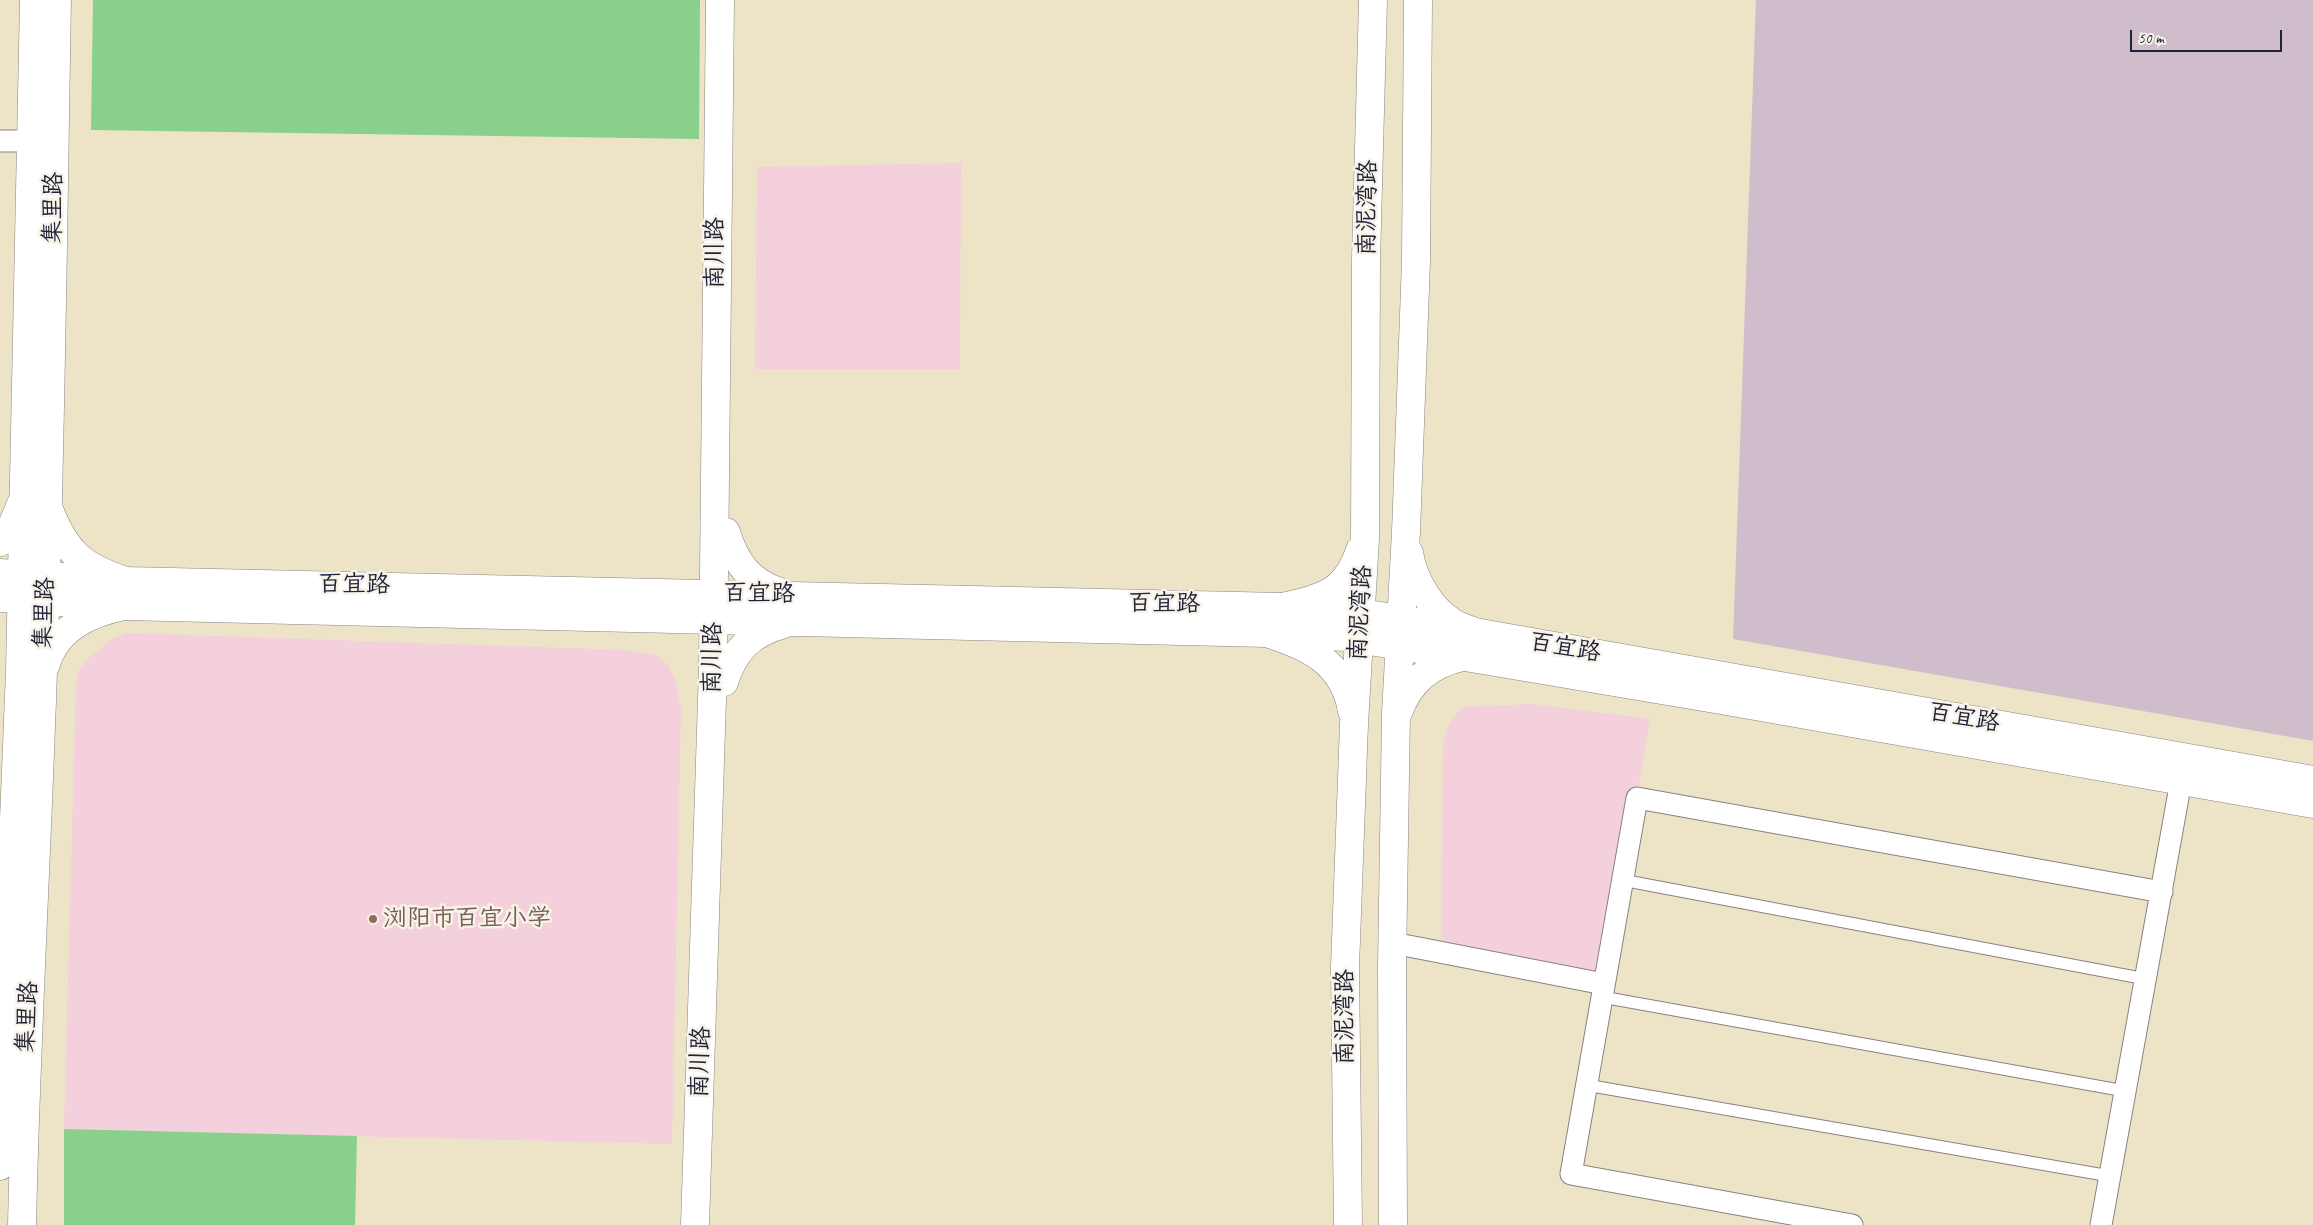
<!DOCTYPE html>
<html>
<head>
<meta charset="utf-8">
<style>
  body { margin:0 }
  #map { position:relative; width:2313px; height:1225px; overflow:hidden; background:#ede4c7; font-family:Caveat,sans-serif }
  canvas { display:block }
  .scale { position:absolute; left:2130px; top:30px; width:152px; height:22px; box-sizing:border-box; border:2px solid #22223b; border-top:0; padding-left:6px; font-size:15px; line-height:18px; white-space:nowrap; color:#22223b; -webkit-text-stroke:4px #f7f3e8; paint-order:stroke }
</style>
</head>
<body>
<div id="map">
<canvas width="2313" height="1225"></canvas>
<div class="scale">50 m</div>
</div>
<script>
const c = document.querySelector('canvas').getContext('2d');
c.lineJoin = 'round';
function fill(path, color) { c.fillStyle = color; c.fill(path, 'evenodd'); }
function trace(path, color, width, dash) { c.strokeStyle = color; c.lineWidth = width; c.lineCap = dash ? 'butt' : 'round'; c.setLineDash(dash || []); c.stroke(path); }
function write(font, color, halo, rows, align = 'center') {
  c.font = font + ' Caveat,"LXGW WenKai TC",sans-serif'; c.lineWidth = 5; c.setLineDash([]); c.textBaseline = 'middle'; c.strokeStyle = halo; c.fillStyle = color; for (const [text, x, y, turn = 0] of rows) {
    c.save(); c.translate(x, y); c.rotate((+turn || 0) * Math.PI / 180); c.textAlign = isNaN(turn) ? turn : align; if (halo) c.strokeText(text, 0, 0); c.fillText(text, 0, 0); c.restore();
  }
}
fill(new Path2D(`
  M961,163L960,369H755L757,167Z
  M127,633L626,650L655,655L667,664L675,679L681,709L672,1144L64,1129L76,686L78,672L85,661L114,638Z
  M1532,704L1650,719L1604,984L1441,952L1443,746L1449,724L1462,707Z`), '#f4cfdc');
fill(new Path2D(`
  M1756,0H2313V741L1733,639Z`), '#d0bdcc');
fill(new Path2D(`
  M93,0H700L699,139L91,130Z
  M64,1129L357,1136L355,1225H64Z`), '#88d08b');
const service = new Path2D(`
  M1622,880L2146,979
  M1602,997L2125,1091
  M1586,1085L2110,1176`);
const minor = new Path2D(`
  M0,141H31
  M1393,943L1604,984
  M1852,1225L1571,1174L1637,798L2162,892
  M2101,1225L2181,781`);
const tertiary = new Path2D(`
  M726,532C735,562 749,582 780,592
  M0,573L126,581L1282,607L1347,611L1401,619L2313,780
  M0,598L124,606L1266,633L1346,637L1721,700L2313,804
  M724,682C734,650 751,633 784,624
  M695,1225L713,668L720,0`);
const secondary = new Path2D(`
  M50,512C67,554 83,567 126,581
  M0,542L11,528L21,504
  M46,664C57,628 89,613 124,606
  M0,1166L20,671L34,0
  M22,1225C26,1040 37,856 43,671C51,448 53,224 57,0`);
const primary = new Path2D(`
  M1409,553C1413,579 1430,608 1452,622C1460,627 1470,630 1478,633
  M1282,607C1323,598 1346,593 1360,550
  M1266,633C1308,646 1344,662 1352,711
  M1398,713C1409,682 1430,664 1462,657
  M1348,1225L1345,967L1354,724L1365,539L1366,260L1373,0
  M1393,1225L1392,966L1396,713L1406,532L1416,261L1418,0`);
trace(service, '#888381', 13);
trace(minor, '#888381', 23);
trace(tertiary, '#888381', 29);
trace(secondary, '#888381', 29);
trace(primary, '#888381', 29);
trace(service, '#fff', 11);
trace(minor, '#fff', 21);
trace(tertiary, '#fff', 28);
trace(secondary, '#fff', 28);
trace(primary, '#fff', 28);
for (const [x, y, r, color] of [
  [373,919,5,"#8d6e63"]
]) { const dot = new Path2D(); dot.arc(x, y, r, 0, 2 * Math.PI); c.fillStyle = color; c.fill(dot); trace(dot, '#f7f3e8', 2); }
write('24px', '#22223b', '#f7f3e8', [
  ["集里路",54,208,-89],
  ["南泥湾路",1368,208,-89],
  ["南川路",716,253,-90],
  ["百宜路",354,585,1],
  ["百宜路",759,594,1],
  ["百宜路",1164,604,1],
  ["集里路",45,613,-88],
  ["南泥湾路",1361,613,-87],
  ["百宜路",1565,648,10],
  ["南川路",713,658,-89],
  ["百宜路",1964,718,10],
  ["集里路",28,1017,-87],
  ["南泥湾路",1346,1017,-90],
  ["南川路",701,1062,-88]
]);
write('24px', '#785e54', '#f7f3e8', [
  ["浏阳市百宜小学",383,919]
], 'left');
</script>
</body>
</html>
